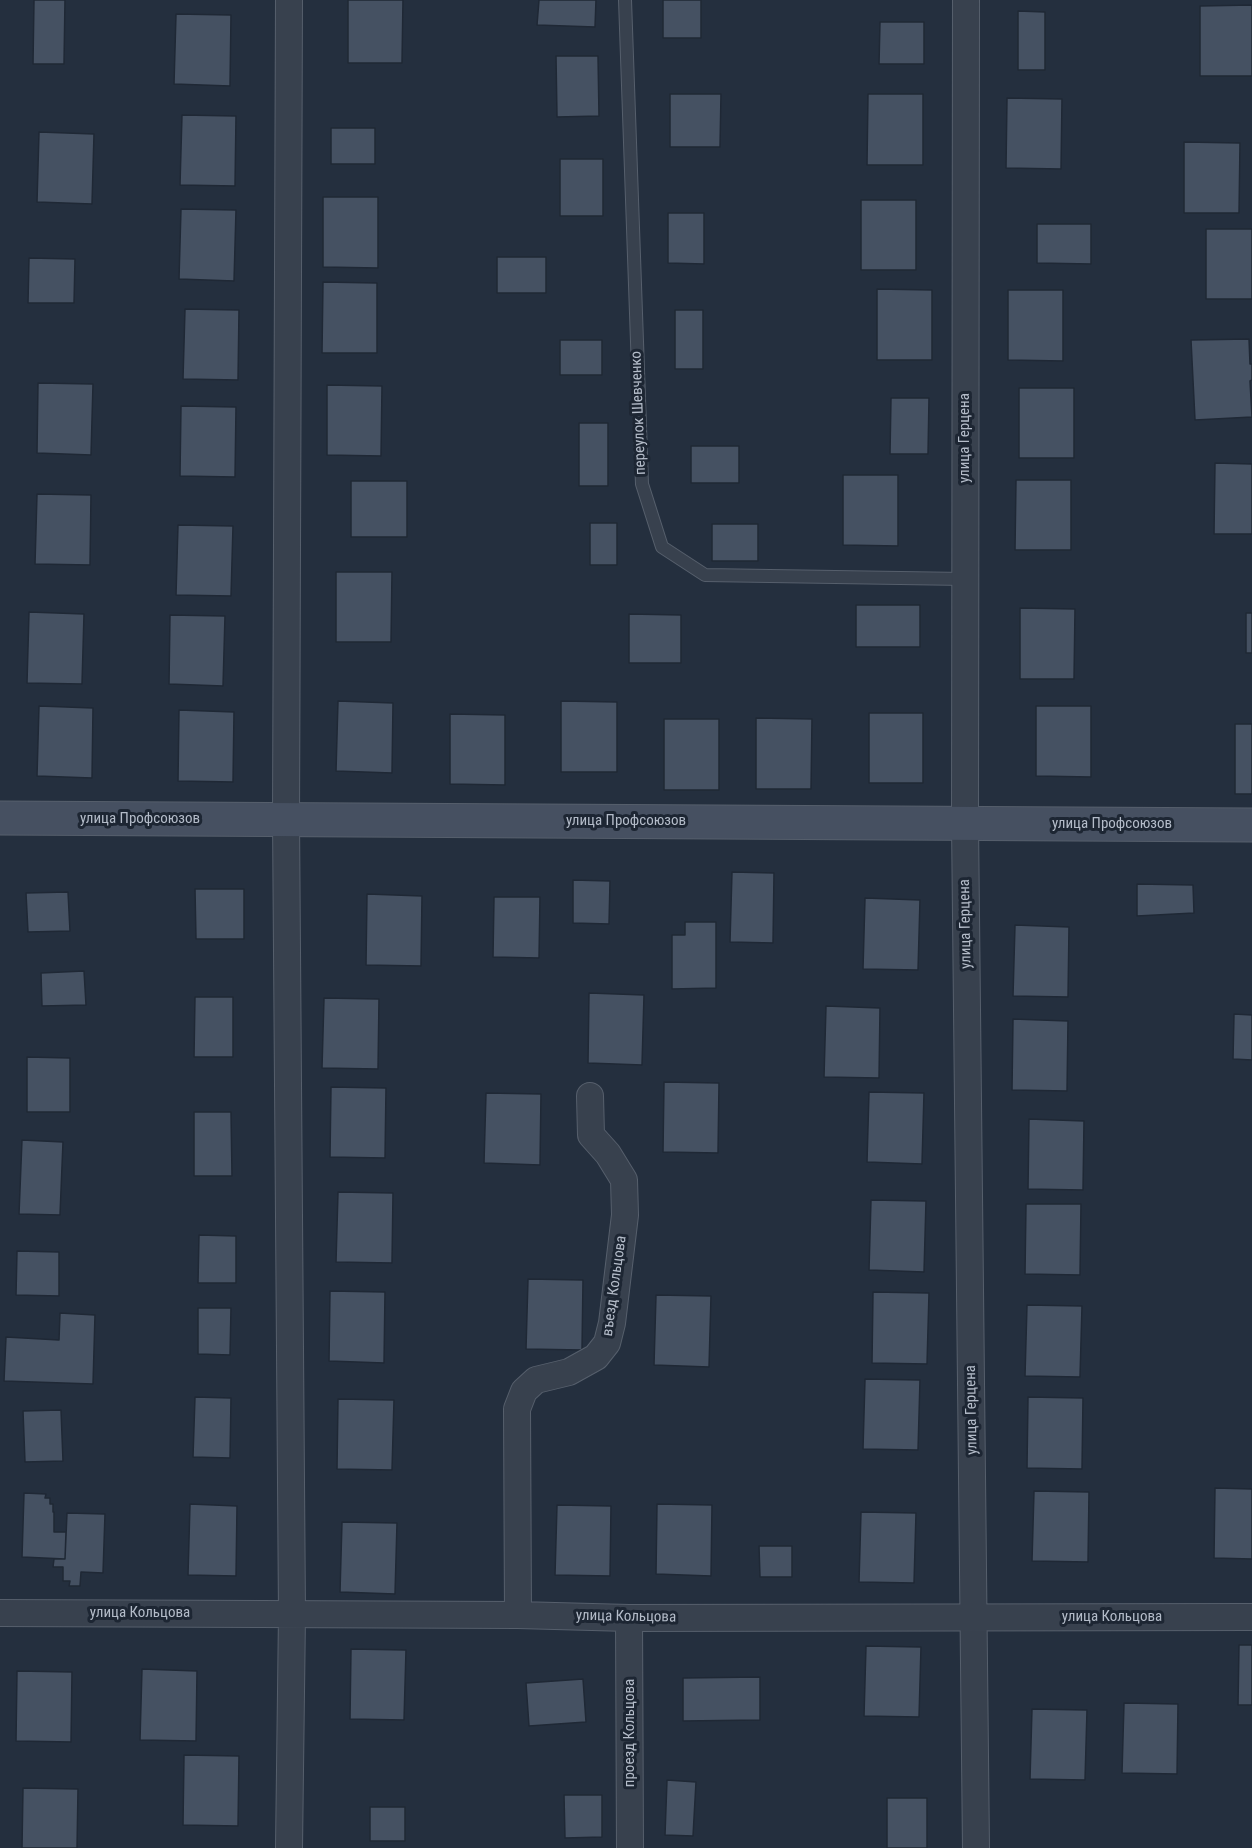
<!DOCTYPE html>
<html>
<head>
<meta charset="utf-8">
<style>
  body { margin:0 }
  canvas { display:block; background:#242f3e }
</style>
</head>
<body>
<canvas width="1252" height="1848"></canvas>
<script>
const c = document.querySelector('canvas').getContext('2d');
c.lineJoin = 'round';
function fill(path, color) { c.fillStyle = color; c.fill(path, 'evenodd'); }
function trace(path, color, width, dash) { c.strokeStyle = color; c.lineWidth = width; c.lineCap = dash ? 'butt' : 'round'; c.setLineDash(dash || []); c.stroke(path); }
function write(font, color, halo, rows, align = 'center') {
  c.font = font + ' "Roboto Condensed",sans-serif'; c.lineWidth = 6; c.setLineDash([]); c.textBaseline = 'middle'; c.strokeStyle = halo; c.fillStyle = color; for (const [text, x, y, turn = 0] of rows) {
    c.save(); c.translate(x, y); c.rotate((+turn || 0) * Math.PI / 180); c.textAlign = isNaN(turn) ? turn : align; if (halo) c.strokeText(text, 0, 0); c.fillText(text, 0, 0); c.restore();
  }
}
const building = new Path2D(`
  M34,0H65L64,64H33Z
  M348,0H403L402,63H348Z
  M539,0H596L595,27L537,25Z
  M663,0H701V38H663Z
  M1252,5V76H1200V6Z
  M1018,11L1045,12V70H1018Z
  M176,14L231,15L230,86L174,84Z
  M880,22H924V64H879Z
  M556,56H598L599,116L557,117Z
  M670,94H721L720,147H670Z
  M868,94H923V165H867Z
  M1007,98L1062,99L1061,169L1006,168Z
  M182,115L236,116L235,186L180,185Z
  M331,128H375V164H331Z
  M39,132L94,134L92,204L37,202Z
  M1184,142L1240,143L1239,213H1184Z
  M560,159H603V216H560Z
  M323,197H378V268L323,267Z
  M861,200H916V270H861Z
  M181,209L236,210L234,281L179,279Z
  M668,213H704V264L668,263Z
  M1037,224H1091V264L1037,263Z
  M1206,229H1252V299H1206Z
  M497,257H546V293H497Z
  M29,258L75,259L74,303H28Z
  M323,282L377,283V353H322Z
  M877,289L932,290V360H877Z
  M1008,290H1063V361L1008,360Z
  M185,309L239,310L238,380L183,379Z
  M675,310H703V369H675Z
  M1249,339L1250,364H1252V380L1250,381L1252,417L1195,420L1191,340Z
  M560,340H602V375H560Z
  M38,383L93,384L91,455L37,453Z
  M327,385L382,386L381,456L327,455Z
  M1019,388H1074V458H1019Z
  M891,398H929L928,454H890Z
  M181,406L236,407L235,477L180,476Z
  M579,423H608V486H579Z
  M691,446H739V483H691Z
  M1215,463L1252,464V534H1214Z
  M843,475H898V546L843,545Z
  M1016,480H1071V550H1015Z
  M351,481H407V537H351Z
  M37,494L91,495L90,565L35,564Z
  M590,523H617V565H590Z
  M712,524H758V561H712Z
  M178,525L233,526L231,596L176,595Z
  M336,572H392L391,642H336Z
  M856,605H920V647H856Z
  M1020,608L1075,609L1074,679H1020Z
  M29,612L84,614L82,684L27,683Z
  M1246,613H1252V653H1246Z
  M629,614L681,615V663H629Z
  M170,615L225,616L223,686L169,684Z
  M338,701L393,703L392,773L336,771Z
  M561,701L617,702V772H561Z
  M39,706L93,708L92,778L37,776Z
  M1036,706H1091V777L1036,776Z
  M179,710L234,712L233,782L178,781Z
  M869,713H923V783H869Z
  M450,714L505,715V785L450,784Z
  M756,718L812,719L811,789H756Z
  M664,719H719V790H664Z
  M1235,724H1252V794H1235Z
  M732,872L774,873L773,943L730,942Z
  M573,880L610,881L609,924L573,923Z
  M1137,884L1193,885L1194,913L1137,916Z
  M195,889H244V939H196Z
  M68,892L70,931L28,932L26,893Z
  M367,894L422,896L421,966L366,965Z
  M494,897H540L539,958L493,957Z
  M865,898L920,900L918,970L863,969Z
  M685,922H716V988L672,989V935H685Z
  M1015,925L1069,927L1068,997L1013,996Z
  M84,971L86,1005L42,1006L41,973Z
  M589,993L644,995L642,1065L588,1063Z
  M195,997H233V1057H194Z
  M324,998L379,999L378,1069L322,1068Z
  M826,1006L880,1008L879,1078L824,1077Z
  M1234,1014L1252,1015V1060L1233,1059Z
  M1013,1019L1068,1021L1067,1091L1012,1090Z
  M27,1057L70,1058V1112H27Z
  M664,1082L719,1083L718,1153L663,1152Z
  M331,1087L386,1088L385,1158L330,1157Z
  M869,1092L924,1093L922,1164L867,1162Z
  M486,1093L541,1094L540,1165L484,1163Z
  M194,1112H231L232,1176H194Z
  M1029,1119L1084,1121L1083,1190L1028,1189Z
  M22,1140L63,1142L60,1215L19,1214Z
  M338,1192L393,1193L392,1263L336,1262Z
  M871,1200L926,1201L924,1272L869,1270Z
  M1026,1204H1081L1080,1275L1025,1274Z
  M199,1235L236,1236V1283H198Z
  M17,1251L59,1252V1296L16,1295Z
  M528,1279L583,1280L582,1350L526,1349Z
  M330,1291L385,1292L384,1363L329,1361Z
  M873,1292L929,1293L927,1364L872,1363Z
  M656,1295L711,1296L709,1367L654,1365Z
  M1027,1305L1082,1306L1080,1377L1025,1376Z
  M198,1308H231L230,1355L198,1354Z
  M60,1313L95,1315L93,1384L4,1381L6,1337L59,1340Z
  M865,1379L920,1380L918,1450L863,1449Z
  M195,1397L231,1398L230,1458L193,1457Z
  M1028,1397L1083,1398L1082,1469L1027,1468Z
  M338,1399L394,1400L392,1470L337,1469Z
  M61,1410L63,1461L25,1462L23,1411Z
  M1215,1488L1252,1489V1559L1214,1558Z
  M1034,1491L1089,1492L1088,1562L1032,1561Z
  M24,1493L46,1494L45,1498H50V1504H53V1512H54V1532H66L65,1559L22,1557Z
  M190,1504L237,1506L236,1576L188,1575Z
  M657,1504L712,1505L711,1576L656,1574Z
  M557,1505L611,1506L610,1576L555,1575Z
  M861,1512L916,1513L914,1583L859,1582Z
  M67,1513L105,1514L103,1573L81,1572L80,1586H69L70,1581H63V1567H53L54,1559H65Z
  M342,1522L397,1523L395,1594L340,1592Z
  M759,1546H792V1577H760Z
  M1239,1645H1252V1705H1238Z
  M866,1646L921,1647L919,1717L864,1716Z
  M351,1649L406,1650L404,1720L350,1719Z
  M142,1669L197,1671L196,1741L140,1740Z
  M17,1671L72,1672L71,1742L16,1741Z
  M760,1677V1720L683,1721V1678Z
  M583,1679L586,1722L529,1726L526,1683Z
  M1124,1703L1178,1704L1177,1774L1122,1773Z
  M1032,1709L1087,1710L1085,1780L1030,1779Z
  M184,1755L239,1756L238,1826L183,1825Z
  M667,1780L696,1782L693,1836L665,1835Z
  M23,1788L78,1789L77,1848H22Z
  M564,1795H602V1837L565,1838Z
  M887,1798H927V1848H887Z
  M370,1807H405V1841H370Z`);
fill(building, '#455162');
trace(building, '#1f2835', 1.5);
const lane = new Path2D(`
  M625,0L642,484L662,547L705,575L965,579`);
const street = new Path2D(`
  M289,0L286,819L292,1614L289,1848
  M966,0L965,823L976,1848
  M0,1613L518,1615L629,1618L1252,1617
  M518,1615L517,1409L524,1391L536,1380L569,1372L596,1357L607,1343L612,1323L625,1215L624,1180L608,1154L591,1135L590,1096
  M629,1618L630,1848`);
const secondary = new Path2D(`
  M0,818L1252,825`);
trace(lane, '#565f6c', 14);
trace(street, '#565f6c', 28);
trace(secondary, '#565f6c', 35);
trace(lane, '#38414e', 12);
trace(street, '#38414e', 26);
trace(secondary, '#465061', 33);
write('15px', '#b4bcc9', '#1d2633', [
  ["переулок Шевченко",639,413,-92],
  ["улица Герцена",965,438,-90],
  ["улица Профсоюзов",140,819],
  ["улица Профсоюзов",626,821],
  ["улица Профсоюзов",1112,824],
  ["улица Герцена",966,924,-91],
  ["въезд Кольцова",615,1286,-82],
  ["улица Герцена",972,1410,-91],
  ["улица Кольцова",140,1613],
  ["улица Кольцова",626,1617,1],
  ["улица Кольцова",1112,1617],
  ["проезд Кольцова",630,1733,-90]
]);
</script>
</body>
</html>
